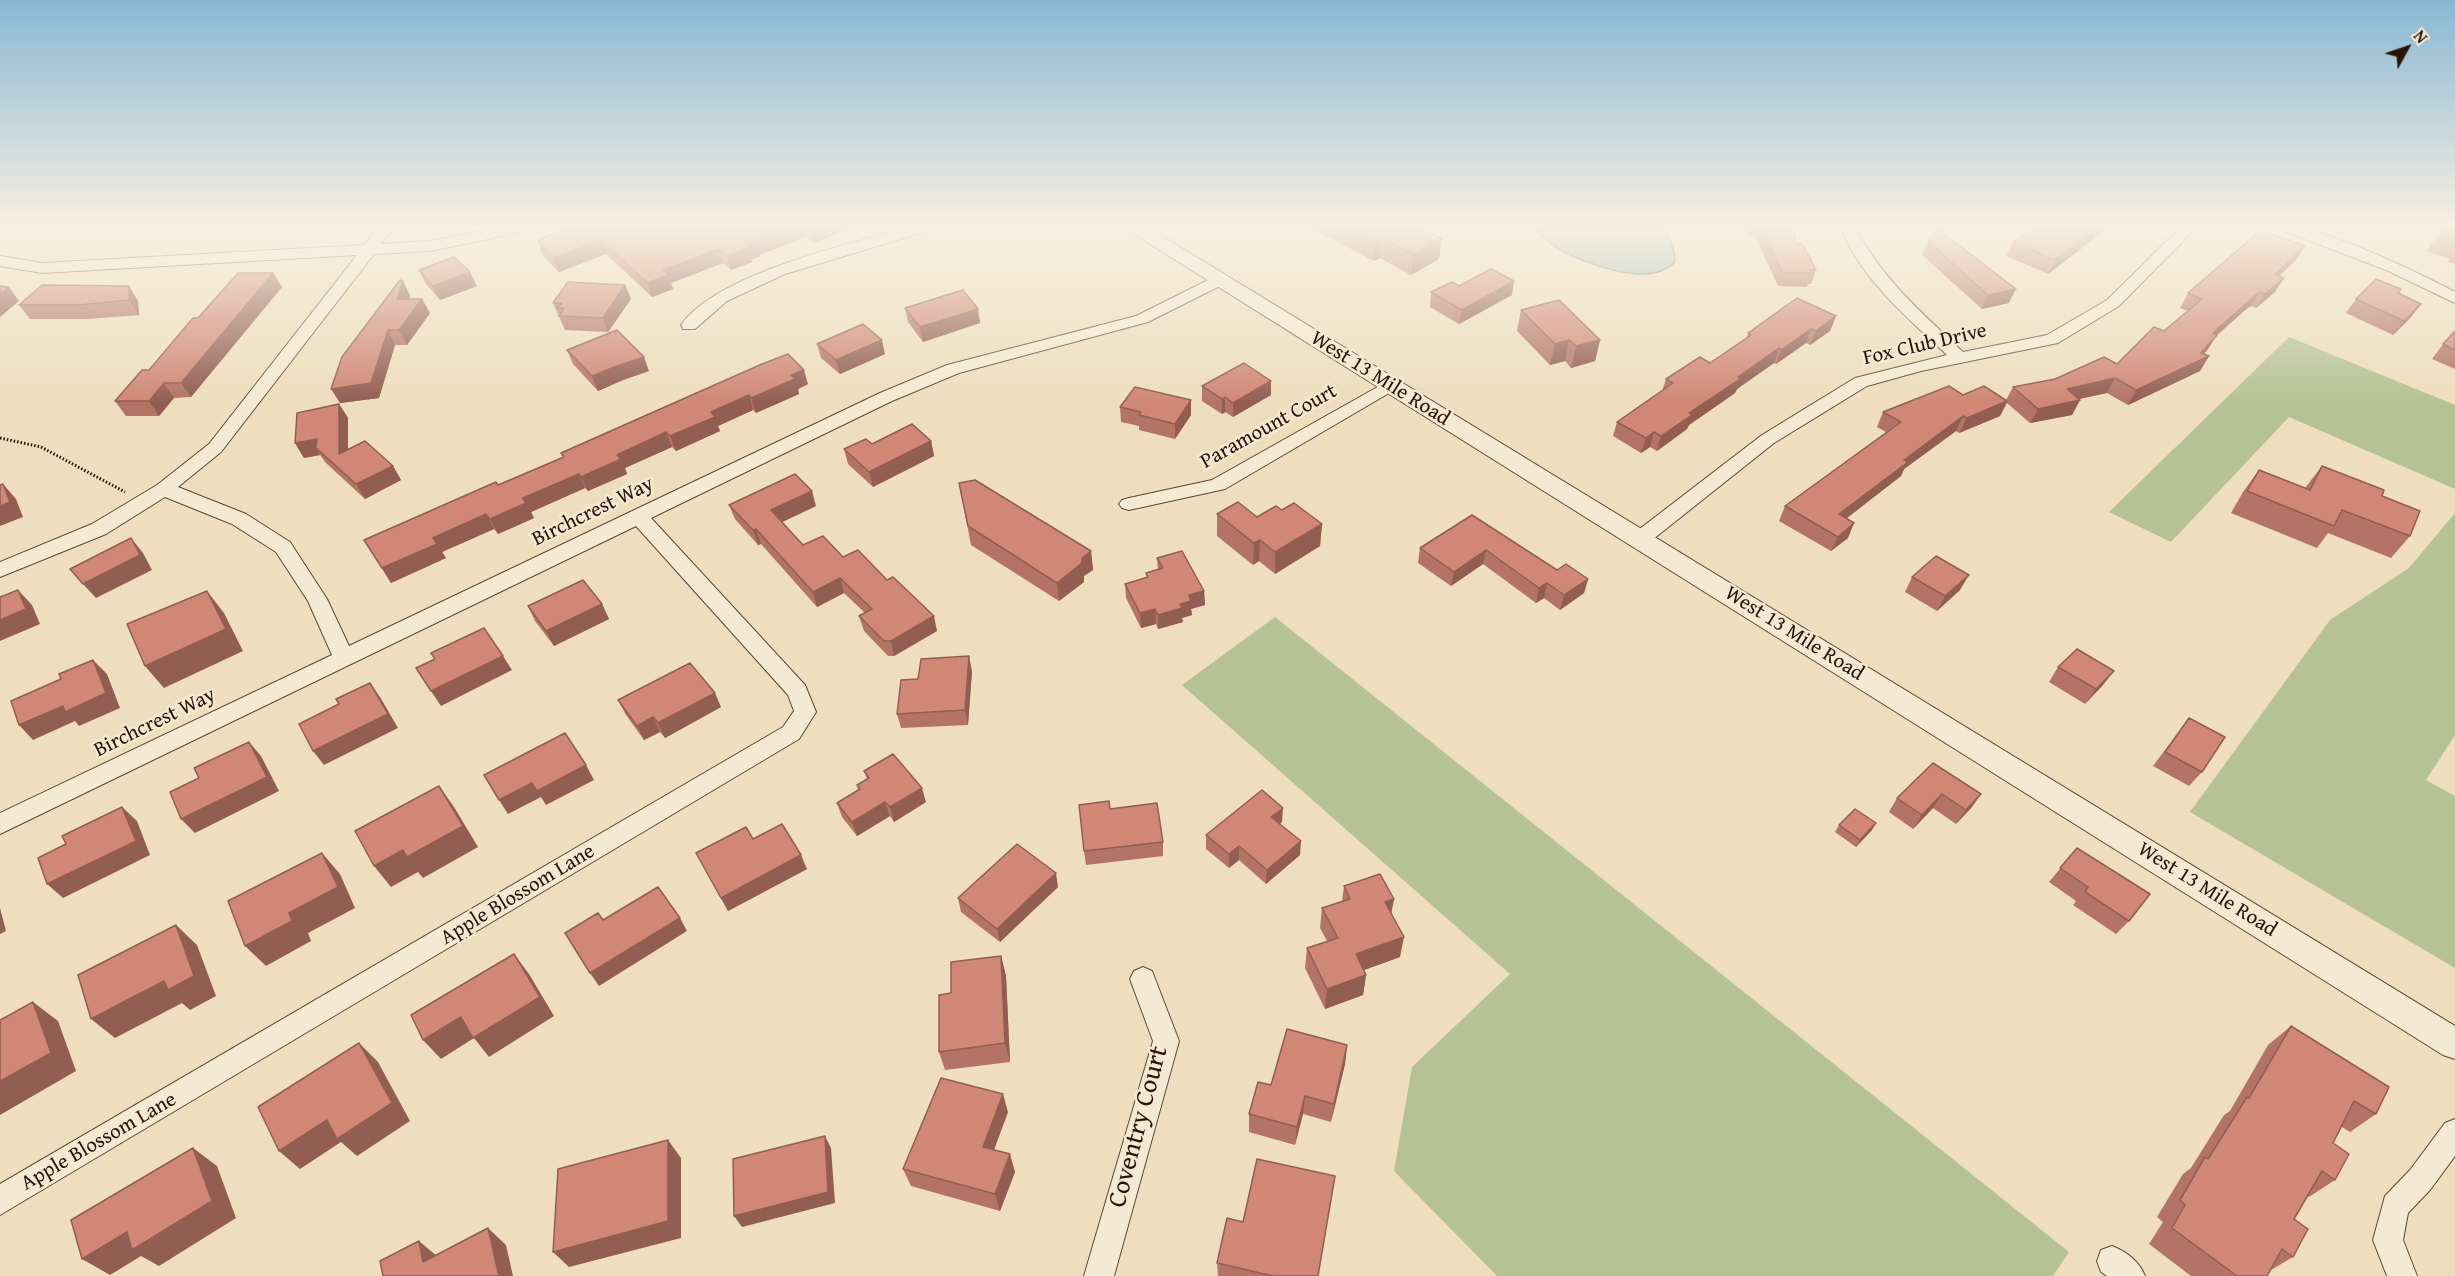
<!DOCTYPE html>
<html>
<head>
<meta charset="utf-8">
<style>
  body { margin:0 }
  #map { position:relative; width:2455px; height:1276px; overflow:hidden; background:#eedebd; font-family:"Gentium Book Plus",serif }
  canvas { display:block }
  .north { position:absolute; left:2377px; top:18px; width:60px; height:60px; -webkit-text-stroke:4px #f4ead4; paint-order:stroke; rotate:50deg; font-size:16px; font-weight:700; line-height:24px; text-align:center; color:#2d1306 }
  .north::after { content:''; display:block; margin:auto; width:21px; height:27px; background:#2d1306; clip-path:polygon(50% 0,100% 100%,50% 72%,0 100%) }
</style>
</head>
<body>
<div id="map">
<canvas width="2455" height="1276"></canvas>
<div class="north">N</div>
</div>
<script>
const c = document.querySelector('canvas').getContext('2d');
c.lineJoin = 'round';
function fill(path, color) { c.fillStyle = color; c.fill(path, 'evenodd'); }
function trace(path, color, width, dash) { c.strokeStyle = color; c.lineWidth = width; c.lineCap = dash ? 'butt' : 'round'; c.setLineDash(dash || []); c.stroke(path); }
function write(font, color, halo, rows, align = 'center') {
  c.font = font + ' "Gentium Book Plus",serif'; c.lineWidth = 5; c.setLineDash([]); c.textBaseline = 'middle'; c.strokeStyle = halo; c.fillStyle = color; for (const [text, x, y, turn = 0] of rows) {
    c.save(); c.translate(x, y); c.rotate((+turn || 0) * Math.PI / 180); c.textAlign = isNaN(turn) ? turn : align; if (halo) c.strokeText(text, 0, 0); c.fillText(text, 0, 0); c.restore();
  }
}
fill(new Path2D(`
  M2289,337L2455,405V489L2289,417L2171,542L2109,512Z
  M2455,513V735L2426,780L2455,796V968L2190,812L2330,620L2409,568Z
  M1275,617L2069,1252L2053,1276H1497L1394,1171L1412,1067L1510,974L1182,685Z`), '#b5c293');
const water = new Path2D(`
  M1530,225H1665C1667,229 1676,257 1675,260C1674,265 1670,266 1665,269C1638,284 1574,261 1550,243C1542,237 1539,230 1530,225Z`);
fill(water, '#9abbb6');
trace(water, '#6e7870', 1.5);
const minor = new Path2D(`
  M380,225H396L381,244L430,241L512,225H540L532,230L430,251L374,254L221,452L178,487L246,514L290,542L327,599L349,646L880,393L947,365L1136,316L1214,277L1220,275L1228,280L1226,283L1148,322L959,373L892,401L651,518L805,685L816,712L799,739L0,1215V1184L783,727L794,711L788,695L636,526L0,834V813L332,655L308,601L276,552L232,524L165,497L106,534L0,577V562L92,524L157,485L209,444L357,255L42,273L0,266V256L42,263L364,245Z
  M917,225H940L937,228L785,274L727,301L695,329H683L681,325C719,272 854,243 917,225Z
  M1840,225H1854C1881,278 1920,311 1963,352L2047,335L2107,300L2183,225H2199L2119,306L2058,343L1921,371L1867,386L1774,443L1647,544L1640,546L1633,544L1630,539L1633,534L1762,435L1855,378L1947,355C1907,317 1859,278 1840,225Z
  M2273,225C2313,221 2417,272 2455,292V303L2386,270L2276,228Z
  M1390,380L1396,381L1399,385L1396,389L1225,489L1129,510L1122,508L1119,504L1122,500L1129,498L1212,480Z
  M1143,967L1152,971L1179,1041L1114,1276H1084L1153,1041L1130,979L1134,971Z
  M2455,1119V1156L2430,1190L2408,1213L2403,1240L2417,1276H2387L2373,1240L2385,1196L2410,1170L2445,1123Z
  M2112,1246C2127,1252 2139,1261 2145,1276H2107L2101,1272L2097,1261L2101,1250Z`);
const tertiary = new Path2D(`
  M1123,225H1144L2455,1026V1059L2443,1055L1126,229Z`);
trace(minor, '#5d4634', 2);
trace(tertiary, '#5d4634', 2);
trace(new Path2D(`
  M0,438L41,447L125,492`), '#2d1306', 3, [1.5, 2]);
fill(minor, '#f4ead4');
fill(tertiary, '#f4ead4');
fill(new Path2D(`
  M43,225H92L81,231Z
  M578,225H858L813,243L805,237L759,255L760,256L751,260L752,262L731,270L723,263L671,283L673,289L652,297L606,254L559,272L543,256L538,242H539L538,239Z
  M1312,225H1414L1439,259L1411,275L1380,258L1374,261L1312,229Z
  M1745,225H1793L1796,243L1816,270L1811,284H1808L1807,287L1778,286L1755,236L1747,235Z
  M1933,225H1947L1945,230Z
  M2036,225H2112L2048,274L2006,256L2013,242Z
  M2455,225V264L2448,262L2450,259L2426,251L2439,234Z
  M1928,241L2009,303L1982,309L1922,255Z
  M2305,246L2296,260L2279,276L2275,292L2256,308L2251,306L2244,311L2216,336L2208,349L2204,354L2209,356L2200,371L2128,405L2107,393L2079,399L2080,400L2072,415L2030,423L2007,403L2000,416L1959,433L1956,431L1904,469L1901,476L1846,519L1848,538L1831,551L1779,521L1785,506L1886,432L1877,427L1883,412L1963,395L2006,400L2013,387L2055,379L2117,364L2164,331L2188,311L2180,308L2188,293Z
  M419,270L477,286L440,300L426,284Z
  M273,273L282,287L191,397L174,398L159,416H126L115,401L149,370L198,318Z
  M403,281L410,296L409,299L430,313L407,345H395L379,398L340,403Z
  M42,285L138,301L139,315L88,319H30L19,305Z
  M625,285L631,299L608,332L565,330L553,303Z
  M1459,286L1512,295L1459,324L1430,307L1431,292Z
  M2398,293L2421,304L2410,318L2393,335L2346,313L2356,299Z
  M905,308L978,309L980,323L923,342L908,322Z
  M1521,310L1600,340L1595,361L1571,368L1565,361L1550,365L1517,331Z
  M1836,316L1830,331L1810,345L1806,343L1776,364L1774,363L1737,389L1735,393L1689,425L1687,429L1657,451L1650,447L1641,453L1613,436L1617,422L1662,391L1666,379L1710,363L1747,338L1748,333Z
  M2455,331V369L2432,359L2443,344Z
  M817,344L885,354L840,374L821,358Z
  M567,350L649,371L623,380L598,391L573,364Z
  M762,364L808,384L798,389L799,394L756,413L753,410L718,426L720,431L676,451L672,447L625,468L627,474L588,491L585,488L531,512L534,518L498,534L494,529L442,552L446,558L391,583L364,540L498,485L563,457L561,453Z
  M1202,386L1271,395L1233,417L1225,412L1222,414L1202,401Z
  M339,404L348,418V450L393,466L401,480L365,499L326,463L320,455L304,458L295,443Z
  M1120,407L1191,415L1175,439L1139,430V426L1121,422Z
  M931,441L934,456L873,487L848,464L844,449L872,444Z
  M2322,466L2382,496L2410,536L2391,558L2328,533L2317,548L2231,513L2243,492L2259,470L2305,488Z
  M959,483L1091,551L1093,570L1084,576V582L1059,601L971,545Z
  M729,505L816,506L782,522L803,545L843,557L887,580L937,631L894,656H888L864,631L859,616L865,613L844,593L817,607L761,544L758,545L735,519Z
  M1282,510L1322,524L1320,546L1275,574L1259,561L1253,565L1217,536V514L1257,517Z
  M1472,515L1557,570L1588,579L1584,593L1560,610L1544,598L1536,603L1483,564L1451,586L1418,563L1420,548Z
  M1157,558L1204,591L1205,605L1191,609L1192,615L1182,618L1183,622L1158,629L1156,624L1141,628L1126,598L1125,584L1147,578L1146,573L1158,570Z
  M1912,577L1960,590L1937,611L1905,592Z
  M602,604L609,619L554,646L535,621L528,606Z
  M2058,667L2103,685L2085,704L2049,682Z
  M972,671L968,725L901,728L897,714L918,679Z
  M618,700L721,707L665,738L660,732L644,740L626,715Z
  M2189,718L2202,772L2189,786L2153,766Z
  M1933,763L1981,794L1971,808L1956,824L1933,808L1913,829L1889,812L1897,798Z
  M864,771L926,802L894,822L890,816L857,836L842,817L837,803L858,790L857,785L867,779Z
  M1110,809L1163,842V856L1086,865L1084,851Z
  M1282,822L1279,824L1300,855L1266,884L1239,860L1229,868L1206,849V835Z
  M1839,825L1872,830L1856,847L1835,832Z
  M753,839L807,869L728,911L696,853Z
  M2077,848L2129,921L2116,934L2073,905L2076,901L2049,882Z
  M1344,886L1394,899L1391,914L1400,957L1364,970L1366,975L1363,995L1325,1009L1305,968L1307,948L1327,941L1320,928L1322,908L1342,901Z
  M1058,887L1000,942L961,912L958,898Z
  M1001,956L1006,976L1010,1062L945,1070L939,1052L951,993Z
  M2291,1026L2376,1114L2350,1132L2342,1127L2333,1143L2335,1180L2309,1197L2308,1196L2294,1219L2293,1257L2271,1270L2267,1276H2191L2149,1244L2163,1222L2157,1217L2183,1174L2191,1168L2224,1115L2230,1111L2268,1045Z
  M1347,1045L1345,1064L1331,1122L1303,1114L1295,1145L1249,1132V1114L1271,1085Z
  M1008,1112L994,1150L1015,1172L1000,1211L911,1186L903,1169Z
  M1217,1263L1319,1276H1218Z`), '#b37465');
fill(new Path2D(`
  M77,225H92L81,231Z
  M797,225H802L805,237L759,255L760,256L751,260L752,262L731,270L727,256L754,241Z
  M821,225H858L813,243L810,229Z
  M862,225H872L863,228Z
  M2101,225H2112L2048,274L2055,260Z
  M1382,238L1380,258L1374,261L1376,241Z
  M1442,239L1439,259L1411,275L1413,254Z
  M601,240L606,254L559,272L553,258Z
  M2305,246L2296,260L2266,288L2275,274Z
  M719,249L723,263L671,283L673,289L652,297L647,283L663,270Z
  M470,272L477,286L440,300L433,286Z
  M273,273L282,287L191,397L181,383Z
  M2284,278L2275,292L2256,308L2265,294Z
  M403,281L410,296L405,313L397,299Z
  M1514,281L1512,295L1459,324L1462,310Z
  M625,285L631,299L608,332L603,318Z
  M129,286L138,301L139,315L129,300Z
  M9,287L19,301L0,317V294Z
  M2016,289L2009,303L1982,309L1988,295Z
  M2260,292L2251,306L2244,311L2216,336L2208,349L2197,362L2209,356L2200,371L2128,405L2136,390L2213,333L2253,297Z
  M422,299L430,313L407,345L399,330Z
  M2421,304L2410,318L2393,335L2404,321Z
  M978,309L980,323L923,342L920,327Z
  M1836,316L1830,331L1810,345L1816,331Z
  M1811,329L1806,343L1776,364L1781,350Z
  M388,330L395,345L379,398L340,403L331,389Z
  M882,340L885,354L840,374L836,360Z
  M1569,340L1565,361L1550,365L1555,344Z
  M1600,340L1595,361L1571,368L1576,346Z
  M1779,348L1774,363L1737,389L1735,393L1689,425L1687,429L1657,451L1661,436L1689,413Z
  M644,357L649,371L623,380L598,391L592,376L617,366Z
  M804,370L808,384L798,389L799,394L756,413L751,398L791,375Z
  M2115,378L2107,393L2059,403L2067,389Z
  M1271,381V395L1233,417V403Z
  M164,383L174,398L159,416L149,401Z
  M749,395L753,410L718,426L720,431L676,451L670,436L711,412Z
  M1225,397V412L1222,414V399Z
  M1191,400V415L1175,439V424Z
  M2080,400L2072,415L2030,423L2038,409Z
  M2007,401L2000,416L1959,433L1967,418Z
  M339,404L348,418V469L339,454Z
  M1963,416L1956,431L1904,469L1901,476L1832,529L1839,514L1904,460Z
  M666,432L672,447L625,468L627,474L588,491L581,477L617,455Z
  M1654,432L1650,447L1641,453L1646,438Z
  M317,439L316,448L320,455L304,458L295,443Z
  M931,441L934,456L873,487L869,472Z
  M393,466L401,480L365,499L356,484Z
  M579,474L585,488L531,512L534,518L498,534L490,519L523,498Z
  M3,484L16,499L23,517L0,526V506Z
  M812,491L816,506L776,525L771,510Z
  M486,514L494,529L442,552L446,558L391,583L382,568L433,538Z
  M1854,523L1848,538L1831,551L1838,537Z
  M1322,524L1320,546L1275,574V552Z
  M756,529L761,544L758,545L753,530Z
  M131,538L143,553L152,570L96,598L83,584Z
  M1260,540L1259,561L1253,565L1254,543Z
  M1486,550L1483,564L1451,586L1454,572Z
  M1091,551L1093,570L1084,576V582L1059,601L1057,583L1082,558Z
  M1969,575L1960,590L1937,611L1945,596Z
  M840,578L844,593L817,607L813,592Z
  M1588,579L1584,593L1560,610L1564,595Z
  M1547,583L1544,598L1536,603L1539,588Z
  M18,590L32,605L40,624L0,641V620Z
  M207,591L224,613L243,651L164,688L145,666Z
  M1204,591L1205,605L1191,609L1192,615L1182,618L1183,622L1158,629V615L1180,604L1189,595Z
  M602,604L609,619L554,646L546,631Z
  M1155,609L1156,624L1141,628L1140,613Z
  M934,616L937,631L894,656L891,641Z
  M503,656L512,670L441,706L431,691Z
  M969,656L972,671L968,725L965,710Z
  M93,660L107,674L120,708L79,726L75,721L33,740L19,725Z
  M2114,671L2103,685L2085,704L2096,689Z
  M370,683L380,697L398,728L324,765L313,751Z
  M715,693L721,707L665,738L658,723Z
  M653,717L660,732L644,740L637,726Z
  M249,742L261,756L279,791L195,833L181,819Z
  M586,765L594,780L546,805L541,797L508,814L499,800L532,783Z
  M439,786L454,807L478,847L423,878L418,872L391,887L374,866Z
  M922,788L926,802L894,822L890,807Z
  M1942,794L1933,808L1913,829L1922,815Z
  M1981,794L1971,808L1956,824L1966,810Z
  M885,802L890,816L857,836L852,822Z
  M122,807L137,821L150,855L63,898L47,884Z
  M1283,808L1282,822L1271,831V817Z
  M1876,823L1872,830L1856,847L1860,840Z
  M1301,841L1300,855L1266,884L1267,870Z
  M1239,846V860L1229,868V854Z
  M322,853L340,874L355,908L308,933L311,941L266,966L245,946L289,913Z
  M801,855L807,869L728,911L721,898Z
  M1056,873L1058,887L1000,942L997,929Z
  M1394,899L1390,919L1385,902Z
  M0,908L6,931L0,934Z
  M680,918L687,931L599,986L590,973Z
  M176,925L197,945L216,996L190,1010L182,1003L115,1038L91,1019L164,981Z
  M1404,937L1400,957L1353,974L1356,954Z
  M514,954L529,974L554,1016L489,1057L474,1038L441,1059L423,1040L461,1017Z
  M1001,956L1006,976L1010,1062L1005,1043Z
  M1366,975L1363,995L1325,1009L1327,989Z
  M33,1002L58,1021L76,1071L0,1115V1081Z
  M359,1043L378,1062L410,1121L357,1156L341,1142L300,1169L279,1151Z
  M1347,1045L1345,1064L1331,1122L1334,1104Z
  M1003,1094L1008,1112L988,1165L983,1147Z
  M1305,1096L1303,1114L1295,1145L1297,1127Z
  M825,1136L831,1148L835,1203L742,1227L734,1216Z
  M668,1140L681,1158V1238L569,1267L553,1252Z
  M193,1148L217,1166L236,1218L159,1266L141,1256L110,1275L82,1259Z
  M1010,1154L1015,1172L1000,1211L995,1194Z
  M488,1228L506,1245L513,1276H499Z
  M419,1241L438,1257L423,1262Z`), '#925e52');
const building = new Path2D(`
  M578,225H797L754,241L756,243L746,246L748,248L727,256L719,249L663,270L668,275L647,283L601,240L553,258L538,242L541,241L538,239Z
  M804,225H821L810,229Z
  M1344,225H1414L1442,239L1413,254L1382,238L1376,241Z
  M1760,225H1793L1796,243H1802L1816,270H1810L1812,273H1783Z
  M2036,225H2101L2055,260L2013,242Z
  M2448,225H2455V240L2439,234Z
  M1938,229L2016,289L1988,295L1928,241Z
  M2261,230L2305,246L2275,274L2284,278L2265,294L2260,292L2253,297L2213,333L2217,335L2201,353L2209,356L2136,390L2115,378L2067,389L2080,400L2038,409L2013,387L2055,379L2104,357L2117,364L2154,327L2164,331L2202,299L2188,293Z
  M454,257L470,272L433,286L419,270Z
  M1491,269L1514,281L1462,310L1431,292L1452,282L1459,286Z
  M238,273H273L181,383H164L149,401H115L142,370H149L193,318H198Z
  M2376,279L2401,289L2398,293L2421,304L2404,321L2356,299Z
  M400,280L403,281L397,299H422L399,330H388L371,383L331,389L342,357Z
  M568,282L625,285L603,318L559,316L564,308H558L562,303H553Z
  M42,285L129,286V300L78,305H19Z
  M0,286L9,287L0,294Z
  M963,290L978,309L920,327L905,308Z
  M1797,298L1836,316L1816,331L1811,329L1781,350L1779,348L1738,377L1740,379L1689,413L1692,415L1661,436L1654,432L1646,438L1617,422L1673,383L1666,379L1700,357L1710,363L1751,335L1748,333Z
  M1559,300L1600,340L1576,346L1569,340L1555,344L1521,310Z
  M863,324L882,340L836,360L817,344Z
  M617,330L644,357L617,366L592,376L567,350Z
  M2455,331V350L2443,344Z
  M788,354L804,370L791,375L795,379L751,398L749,395L711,412L715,417L670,436L666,432L617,455L621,459L581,477L579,474L523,498L526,503L490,519L486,514L433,538L437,544L382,568L364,540L496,482L498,485L564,457L561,453L762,364Z
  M1244,363L1271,381L1233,403L1225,397L1222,399L1202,386Z
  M1949,386L1963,395L1984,386L2007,401L1967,418L1963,416L1904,460L1908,462L1839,514L1854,523L1838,537L1785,506L1901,422L1883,412Z
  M1135,387L1191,400L1175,424L1139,415L1141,412L1120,407Z
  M339,404V454L365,441L393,466L356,484L316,448L317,439L295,443L297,413Z
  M912,424L931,441L869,472L844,449L866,439L872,444Z
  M2322,466L2384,490L2382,496L2420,511L2410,536L2342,510L2334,526L2247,491L2259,470L2310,490Z
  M795,474L812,491L771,510L803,545L823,536L843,557L858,550L887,580L893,577L934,616L891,641H884L859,616L872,609L840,578L813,592L756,529L753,530L729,505Z
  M975,480L1091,551L1082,558V563L1057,583L968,526L959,483Z
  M3,484L10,502L0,506V485Z
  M1238,502L1257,517L1276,506L1282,510L1294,503L1322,524L1275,552L1260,540L1254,543L1217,514Z
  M1472,515L1557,570L1566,564L1588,579L1564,595L1547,583L1539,588L1486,550L1454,572L1420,548Z
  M131,538L140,555L83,584L70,569Z
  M1182,551L1204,591L1189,595L1191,601L1180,604L1182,608L1158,615L1155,609L1140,613L1125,584L1148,577L1146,573L1163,568L1157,558Z
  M1936,556L1969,575L1945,596L1912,577Z
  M583,580L602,604L546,631L528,606Z
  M18,590L26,609L0,620V597Z
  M207,591L226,629L145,666L127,624Z
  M484,628L503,656L431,691L416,668L435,659L431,653Z
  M2077,649L2114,671L2096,689L2058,667Z
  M969,656L965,710L897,714L901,680L918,679L921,659Z
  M93,660L106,693L65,712L63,706L19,725L11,701L61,679L59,674Z
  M690,663L715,693L658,723L653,717L637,726L618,700Z
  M370,683L388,714L313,751L299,724L339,704L336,699Z
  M2189,718L2225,737L2202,772L2165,752Z
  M565,733L586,765L537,791L532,783L499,800L484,775Z
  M249,742L267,777L181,819L170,792L199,778L194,768Z
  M893,754L922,788L890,807L885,802L852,822L837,803L860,789L857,785L869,778L864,771Z
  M1933,763L1981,794L1966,810L1942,794L1922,815L1897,798Z
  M439,786L463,826L407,857L403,850L374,866L355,831Z
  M1262,790L1283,808L1271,817L1301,841L1267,870L1239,846L1229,854L1206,835Z
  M1109,801L1110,809L1157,803L1163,842L1084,851L1079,805Z
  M122,807L136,841L47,884L38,858L66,844L62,836Z
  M1855,809L1876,823L1860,840L1839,825Z
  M782,824L801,855L721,898L696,853L746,827L753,839Z
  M1017,844L1056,873L997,929L958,898Z
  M2077,848L2150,894L2129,921L2085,892L2088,887L2060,868Z
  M322,853L338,887L289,913L292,921L245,946L228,901Z
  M1380,874L1394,899L1385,902L1404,937L1356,954L1366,975L1327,989L1307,948L1338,938L1322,908L1350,899L1344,886Z
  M658,887L680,918L590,973L565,933L598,913L603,920Z
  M176,925L194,976L168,990L164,981L91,1019L78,975Z
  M514,954L540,997L473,1038L461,1017L423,1040L411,1015Z
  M1001,956L1005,1043L939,1052V995L951,993V962Z
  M33,1002L51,1053L0,1081V1020Z
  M2291,1026L2389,1087L2376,1114L2354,1101L2333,1143L2349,1154L2335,1180L2322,1171L2294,1219L2308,1229L2293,1257L2282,1249L2267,1276H2237L2172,1228L2185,1205L2180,1200L2205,1157L2208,1159L2247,1097L2249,1098Z
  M1287,1029L1347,1045L1334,1104L1305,1096L1297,1127L1249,1114L1258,1082L1271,1085Z
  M359,1043L392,1103L337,1139L327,1120L279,1151L258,1107Z
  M941,1078L1003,1094L983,1147L1010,1154L995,1194L903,1169Z
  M825,1136L828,1192L734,1216L733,1159Z
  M668,1140V1221L553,1252L558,1169Z
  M193,1148L212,1201L132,1250L127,1232L82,1259L71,1220Z
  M1257,1159L1335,1176L1318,1276H1273L1217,1263L1227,1218L1243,1222Z
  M488,1228L499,1276H383L380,1261L419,1241L423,1262Z`);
fill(building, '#d08775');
trace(building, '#925e52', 1.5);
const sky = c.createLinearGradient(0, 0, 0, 403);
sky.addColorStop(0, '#89b7d4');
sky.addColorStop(0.56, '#f7f0e1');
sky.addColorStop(1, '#f7f0e100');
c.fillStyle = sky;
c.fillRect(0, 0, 2455, 403);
write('21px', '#2d1306', '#f4ead4', [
  ["Fox Club Drive",1925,345,-13],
  ["West 13 Mile Road",1380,379,32],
  ["Paramount Court",1269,427,-29],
  ["Birchcrest Way",593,512,-26],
  ["West 13 Mile Road",1794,634,32],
  ["Birchcrest Way",155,723,-26],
  ["West 13 Mile Road",2207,890,32],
  ["Apple Blossom Lane",518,895,-31],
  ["Apple Blossom Lane",99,1142,-30]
]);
write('26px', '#2d1306', '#f4ead4', [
  ["Coventry Court",1139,1127,-75]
]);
</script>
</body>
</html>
